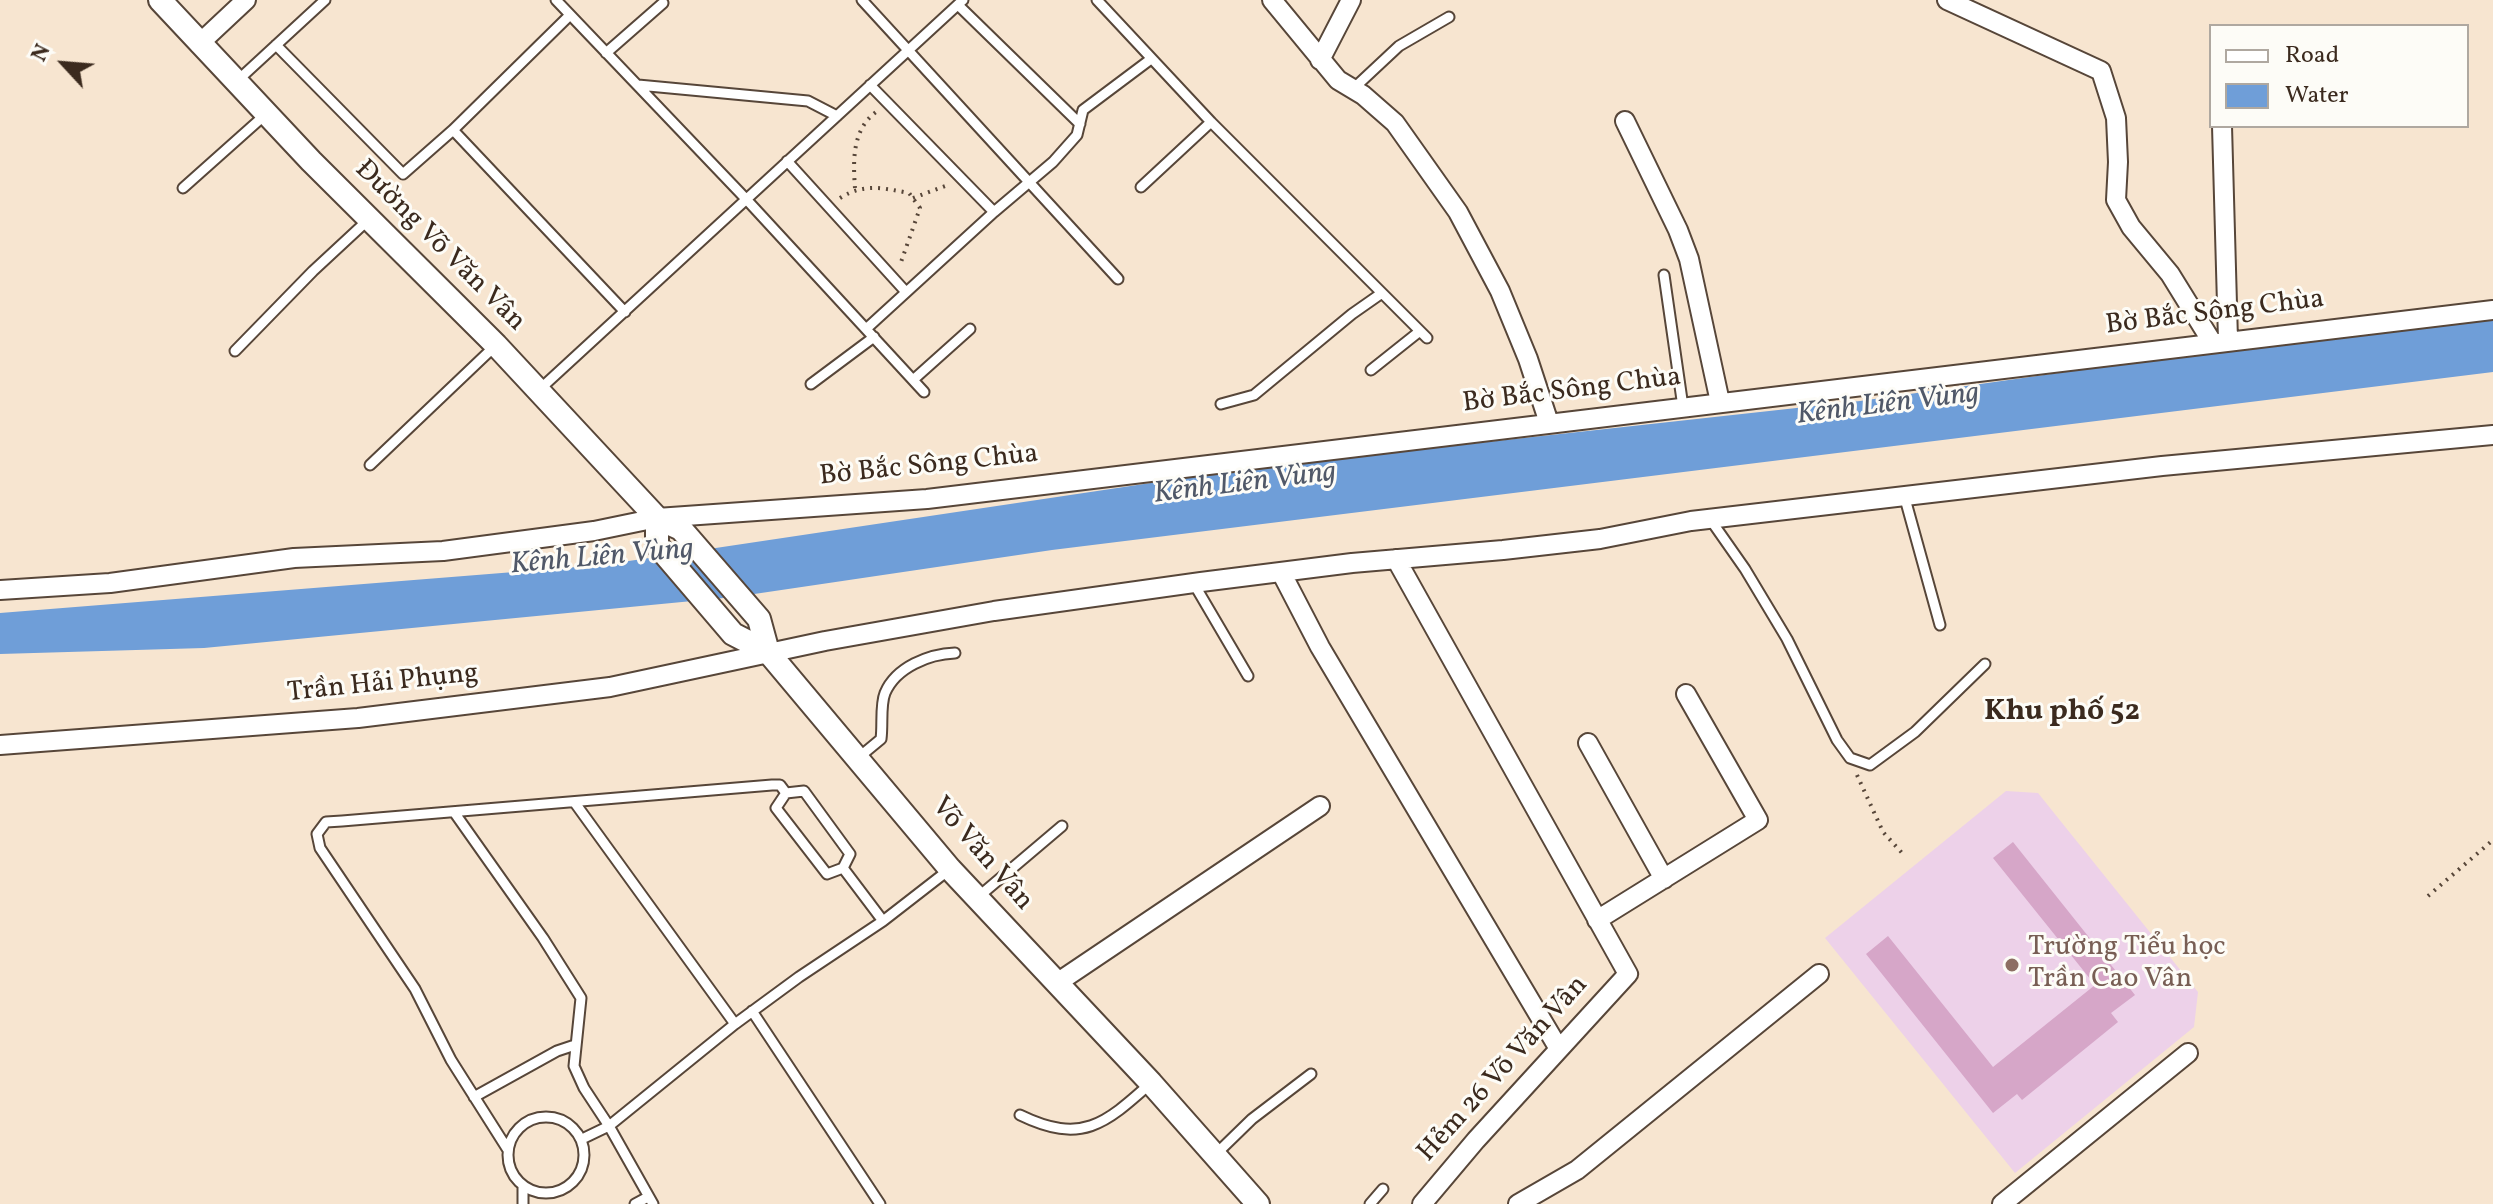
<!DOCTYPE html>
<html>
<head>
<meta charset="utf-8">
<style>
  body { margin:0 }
  #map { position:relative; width:2493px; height:1204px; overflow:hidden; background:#f7e5d0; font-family:Vollkorn,serif }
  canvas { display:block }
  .legend { position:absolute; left:2209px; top:24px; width:260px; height:104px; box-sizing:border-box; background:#fdfcf7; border:2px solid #afa8a0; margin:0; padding:10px 14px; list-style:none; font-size:24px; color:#3b2a1e }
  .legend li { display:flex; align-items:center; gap:16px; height:40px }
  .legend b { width:40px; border:2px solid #afa8a0 }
  .north { position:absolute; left:24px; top:24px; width:80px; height:80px; -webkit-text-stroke:6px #fdfcf7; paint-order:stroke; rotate:296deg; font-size:22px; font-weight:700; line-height:32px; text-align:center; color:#3b2a1e }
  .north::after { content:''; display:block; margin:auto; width:28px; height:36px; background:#3b2a1e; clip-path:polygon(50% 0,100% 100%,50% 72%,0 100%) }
</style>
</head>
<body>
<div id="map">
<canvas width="2493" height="1204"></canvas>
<ul class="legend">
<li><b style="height:10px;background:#fff"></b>Road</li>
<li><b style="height:22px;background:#6f9ed8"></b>Water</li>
</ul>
<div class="north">N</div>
</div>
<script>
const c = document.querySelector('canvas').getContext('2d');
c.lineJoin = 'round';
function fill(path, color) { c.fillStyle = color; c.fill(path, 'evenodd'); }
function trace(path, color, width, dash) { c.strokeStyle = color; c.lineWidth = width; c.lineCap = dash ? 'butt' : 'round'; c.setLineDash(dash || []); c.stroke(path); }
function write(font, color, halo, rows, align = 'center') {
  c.font = font + ' Vollkorn,serif'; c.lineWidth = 6; c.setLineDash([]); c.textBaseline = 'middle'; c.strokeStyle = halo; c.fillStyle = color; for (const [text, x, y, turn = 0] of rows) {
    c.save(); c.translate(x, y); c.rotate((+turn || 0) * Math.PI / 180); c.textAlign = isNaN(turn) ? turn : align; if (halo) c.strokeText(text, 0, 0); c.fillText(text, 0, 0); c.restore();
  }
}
fill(new Path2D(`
  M2006,791L2038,793L2198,992L2194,1027L2015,1173L1825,938Z`), '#edd1e9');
fill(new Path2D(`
  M2493,319V372L1052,550L734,597L204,648L0,654V613L602,565L1251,468L1860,401L2327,335Z`), '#6f9ed8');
fill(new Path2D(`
  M2013,842L2135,995L2111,1013L2118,1022L2022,1100L2017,1094L1993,1113L1866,954L1888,936L1993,1067L2095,985L1993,858Z`), '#d6a6c8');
const service = new Path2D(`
  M556,0L746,199L924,392
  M862,0L1118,279
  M1097,0L1211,122L1427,338
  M958,5L1080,124
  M276,45L403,174L453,130L570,15
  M606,53L663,3
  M236,82L325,0
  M638,85L808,101L837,116
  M870,85L994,212
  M1353,89L1399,46L1449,17
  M453,130L625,312
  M787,161L906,292
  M1141,187L1211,122
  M183,188L266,114
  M1664,275L1683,407
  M866,329L994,212L1053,162L1077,135L1083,110L1151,59
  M235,351L313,271L368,220
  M1371,370L1420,331
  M913,380L970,329
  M811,384L874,337
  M539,390L963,0
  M1221,404L1254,395L1352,314L1382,293
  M370,465L495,346
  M1904,495L1940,625
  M1710,519L1745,569L1787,639L1837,740L1850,758L1870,765L1915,732L1985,664
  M1194,584L1248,676
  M858,758L881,739C883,725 880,705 885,693C896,667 929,654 955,653
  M804,791L850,854L843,868L827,874L776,808L786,793Z
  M575,803L735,1024
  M454,812L543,938L581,998L574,1066L584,1088L609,1126L653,1204
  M843,868L883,921
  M977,898L1062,826
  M752,1011L880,1204
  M474,1097L557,1051L575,1045
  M1020,1115C1082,1145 1105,1124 1151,1083
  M508 1155a38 38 0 1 1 76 0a38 38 0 1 1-76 0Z
  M582,1139L609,1126L735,1024L799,977L883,921L950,869
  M508,1150L451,1060L415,989L320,848L317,834L326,822L342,821L772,785H780L786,793
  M1215,1155L1252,1119L1311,1074
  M523,1186V1204
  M635,1204L648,1197
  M1370,1204L1383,1189`);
const minor = new Path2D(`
  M1272,0L1338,80L1363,95L1395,123L1458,212L1500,291L1528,359L1549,423
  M1947,0L2101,71L2116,118L2118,162L2116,200L2131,227L2170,274L2212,342
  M199,44L246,0
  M1320,60L1351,0
  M1625,121L1678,230L1689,259L1720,402
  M2222,126L2228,340
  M1396,559L1628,974L1476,1140L1422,1204
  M1281,572L1320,647L1559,1049
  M0,590L110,583L294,558L443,551L594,531L657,518L927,499L2493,310
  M1588,743L1664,879
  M0,745L358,718L610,687L825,641L994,611L1201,582L1352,563L1503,550L1600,539L1691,521L2162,466L2493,435
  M1597,920L1758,820L1686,694
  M1057,983L1320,806
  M1518,1204L1577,1170L1819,974
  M2002,1204L2188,1053`);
const tertiary = new Path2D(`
  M160,0L311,161L496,345L657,518L681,529L759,619L768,652L950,869L1151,1083L1258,1204
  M657,518V545L733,634L768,652`);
trace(service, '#574639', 13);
trace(minor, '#574639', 22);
trace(tertiary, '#574639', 26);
trace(new Path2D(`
  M855,188C853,161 852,130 876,112
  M840,198C864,183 883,188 909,193L920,208L900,265
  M913,198L948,185
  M1857,775L1883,832L1903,854
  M2428,896L2493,840`), '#574639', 4, [2, 6]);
trace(service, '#fff', 9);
trace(minor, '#fff', 18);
trace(tertiary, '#fff', 22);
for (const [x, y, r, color] of [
  [2012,965,8,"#8d6e63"]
]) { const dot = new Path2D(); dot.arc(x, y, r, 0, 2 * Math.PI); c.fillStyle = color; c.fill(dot); trace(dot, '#fdfcf7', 3); }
write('28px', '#3b2a1e', '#fdfcf7', [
  ["Đường Võ Văn Vân",439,247,45],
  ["Bờ Bắc Sông Chùa",2215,314,-7],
  ["Bờ Bắc Sông Chùa",1572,392,-7],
  ["Bờ Bắc Sông Chùa",929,467,-6],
  ["Trần Hải Phụng",383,685,-6],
  ["Võ Văn Vân",981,855,49],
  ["Hẻm 26 Võ Văn Vân",1504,1070,-48]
]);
write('28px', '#785e54', '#fdfcf7', [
  ["Trường Tiểu học",2028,949],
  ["Trần Cao Vân",2028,981]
], 'left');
write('italic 30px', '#505868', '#fdfcf7', [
  ["Kênh Liên Vùng",1888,406,-7],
  ["Kênh Liên Vùng",1245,485,-7],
  ["Kênh Liên Vùng",602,559,-5]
]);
write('bold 30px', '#3b2a1e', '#fdfcf7', [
  ["Khu phố 52",2062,713]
]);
</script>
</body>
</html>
